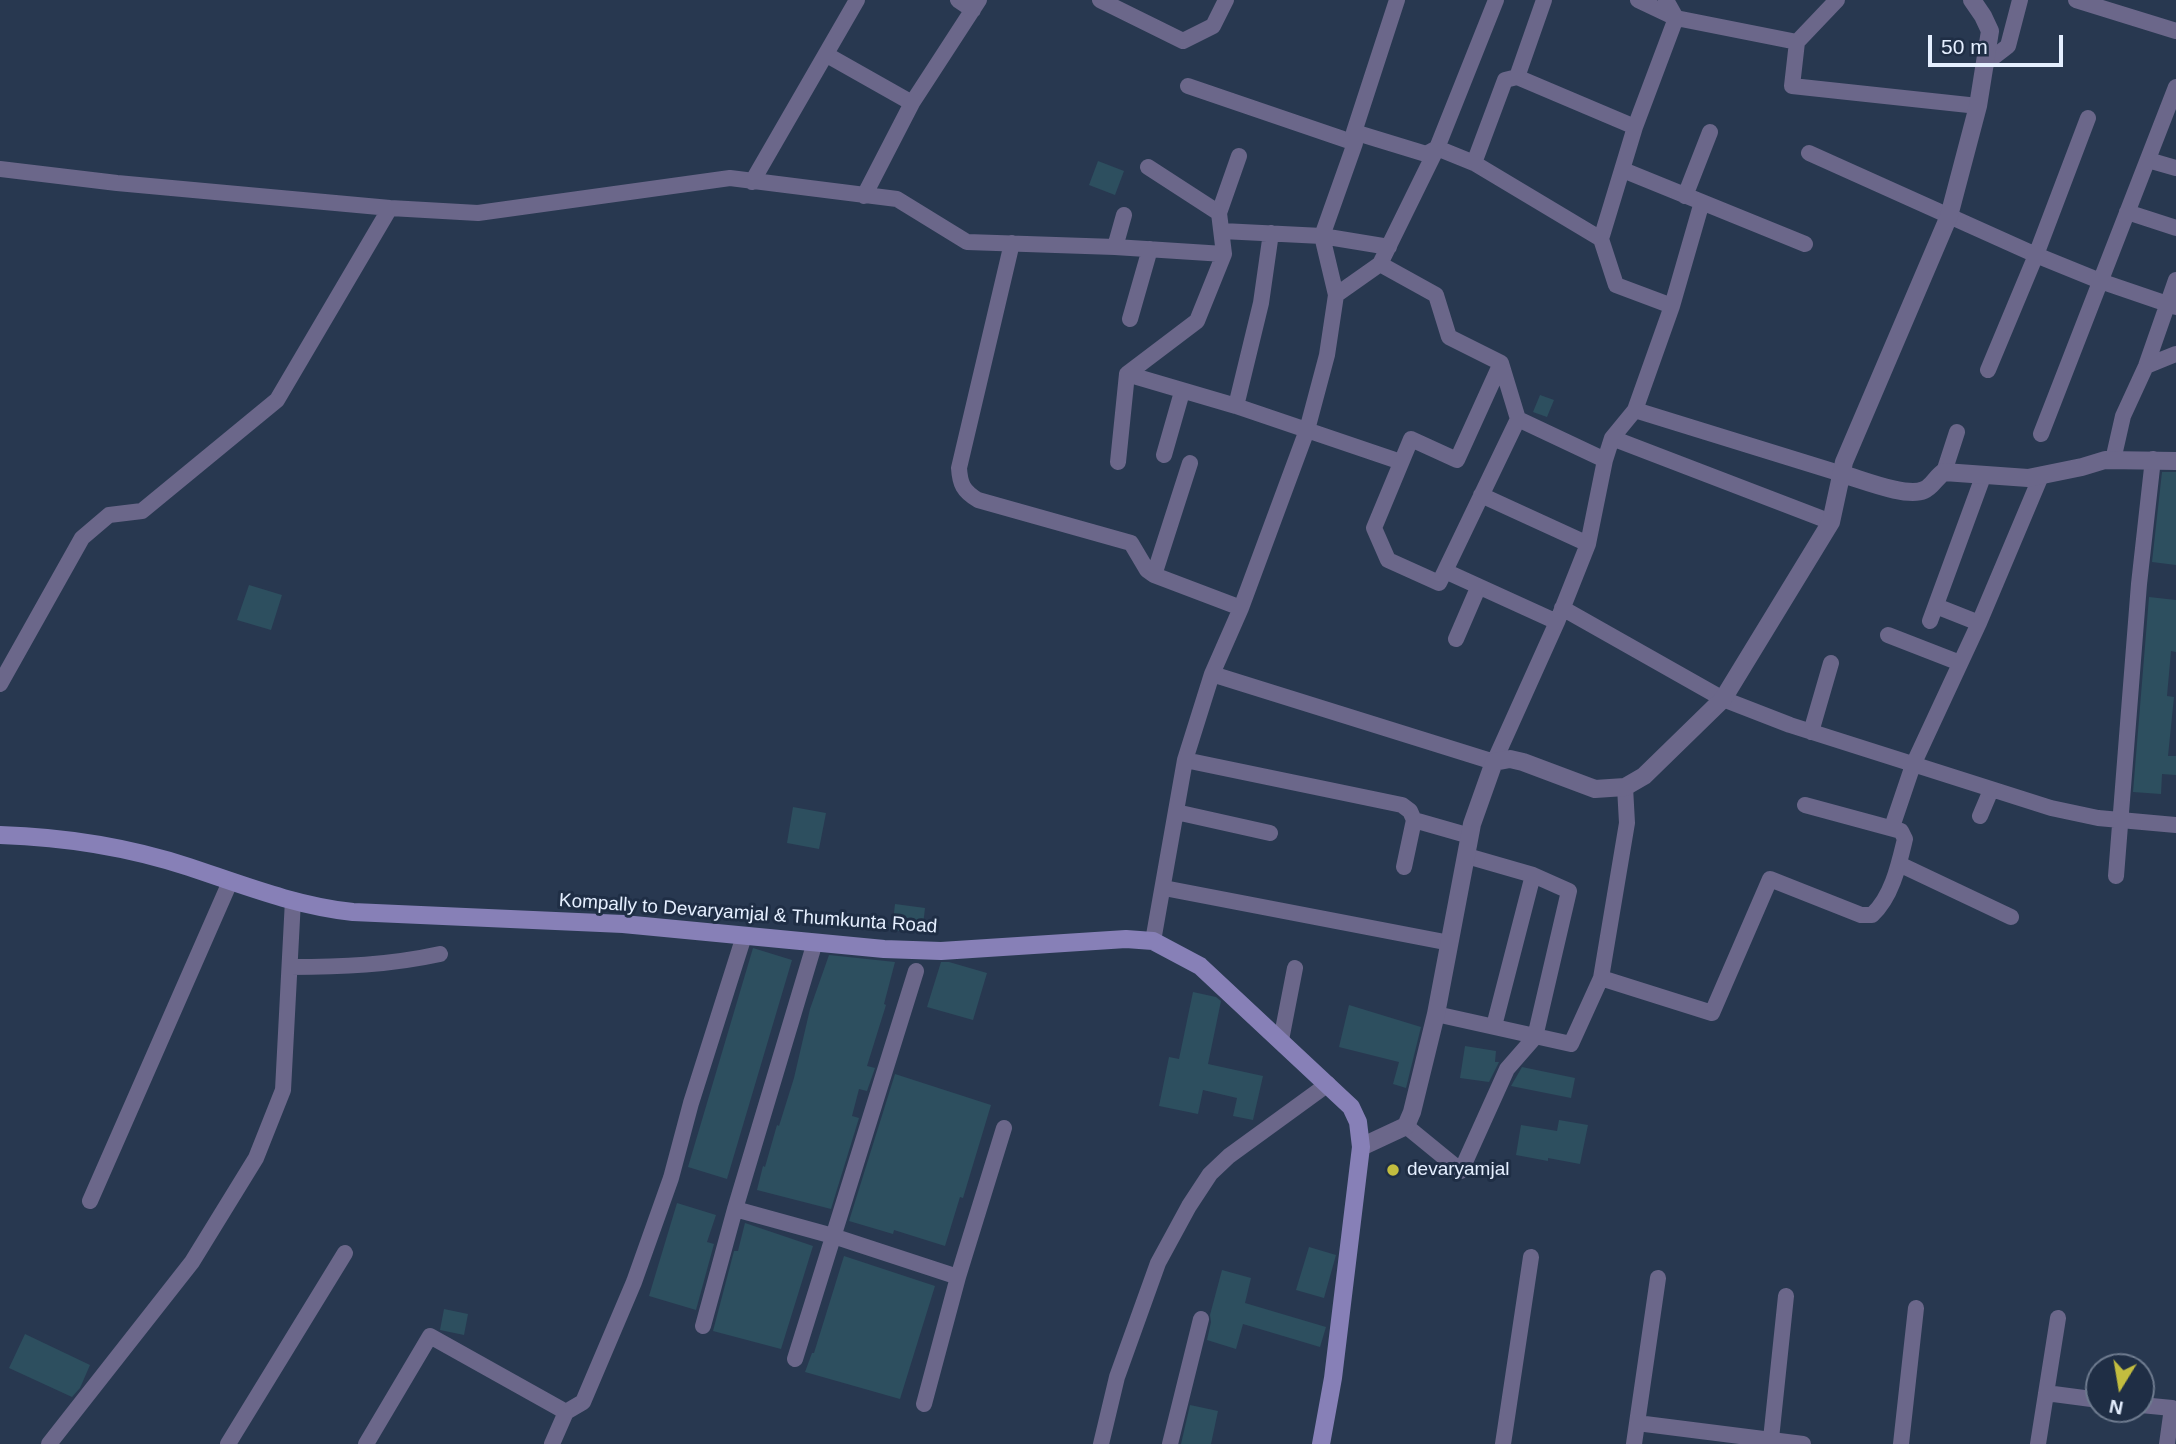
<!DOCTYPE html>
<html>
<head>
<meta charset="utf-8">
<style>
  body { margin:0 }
  #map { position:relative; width:2176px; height:1444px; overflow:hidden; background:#283850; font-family:Helvetica,sans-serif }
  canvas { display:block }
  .north { position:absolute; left:2085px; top:1353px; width:70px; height:70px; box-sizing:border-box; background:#1f2e45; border:2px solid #6e7b8f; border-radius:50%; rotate:191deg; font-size:19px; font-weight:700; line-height:28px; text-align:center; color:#e5efff }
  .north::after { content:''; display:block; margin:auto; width:24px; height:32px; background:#c3bd3f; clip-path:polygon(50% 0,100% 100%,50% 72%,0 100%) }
  .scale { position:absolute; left:1928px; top:35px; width:135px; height:32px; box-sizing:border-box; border:4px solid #e5efff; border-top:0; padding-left:9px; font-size:21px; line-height:24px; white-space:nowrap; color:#e5efff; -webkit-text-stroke:5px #1f2e45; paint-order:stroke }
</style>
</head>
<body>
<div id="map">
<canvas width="2176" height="1444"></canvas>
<div class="north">N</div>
<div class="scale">50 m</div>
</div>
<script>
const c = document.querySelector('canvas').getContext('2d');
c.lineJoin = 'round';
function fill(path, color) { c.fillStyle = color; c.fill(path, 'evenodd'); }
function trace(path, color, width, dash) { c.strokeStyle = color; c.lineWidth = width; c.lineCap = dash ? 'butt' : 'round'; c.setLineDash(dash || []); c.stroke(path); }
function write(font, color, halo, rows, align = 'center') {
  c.font = font + ' Helvetica,sans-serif'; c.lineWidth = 6; c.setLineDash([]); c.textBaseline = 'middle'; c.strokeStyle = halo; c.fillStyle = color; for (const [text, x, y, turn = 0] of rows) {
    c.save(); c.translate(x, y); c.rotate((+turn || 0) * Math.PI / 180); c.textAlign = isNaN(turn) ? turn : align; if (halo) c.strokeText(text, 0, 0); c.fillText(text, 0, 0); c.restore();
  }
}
fill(new Path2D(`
  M1098,161L1124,171L1115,195L1089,185Z
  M1540,395L1554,400L1547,417L1533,412Z
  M2162,472H2176V565L2152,562Z
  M249,585L282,595L271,630L237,620Z
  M2149,597L2176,600V652L2171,651L2167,696L2174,697L2168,756H2176V775L2162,774L2161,794L2133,792Z
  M793,807L826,813L819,849L787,843Z
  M895,904L925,908L922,934L892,930Z
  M753,948L792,960L727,1179L688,1167Z
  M829,955L895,962L884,1004L886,1005L867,1066L875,1068L867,1091L859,1089L852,1116L859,1118L831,1209L757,1190L763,1166L765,1167L777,1125L779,1126L794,1078L810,1009Z
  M941,962H949L987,973L973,1020L927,1007Z
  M1193,992L1216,997L1221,1001L1208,1064L1263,1076L1253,1120L1233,1116L1237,1098L1203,1090L1198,1114L1159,1106L1169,1057L1179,1059Z
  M1349,1005L1421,1027L1406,1088L1393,1084L1399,1062L1339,1047Z
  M1465,1046L1496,1051L1495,1062H1499L1489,1082L1460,1078Z
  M1522,1067L1575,1078L1571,1098L1511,1086Z
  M895,1074L991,1105L963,1198L960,1197L945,1246L894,1230L893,1234L849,1221Z
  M1559,1120L1588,1125L1580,1164L1548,1158V1161L1516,1155L1521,1125L1557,1131Z
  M677,1203L716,1215L707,1242L714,1244L696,1310L649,1296Z
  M745,1223L813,1246L781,1349L713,1331L734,1251H738Z
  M1309,1247L1336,1255L1324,1298L1296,1290Z
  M844,1256L935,1286L900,1399L805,1372L812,1353H814Z
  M1222,1270L1251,1278L1245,1303L1326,1327L1320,1347L1243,1324L1236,1349L1207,1340L1211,1322L1210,1315Z
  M444,1309L468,1314L464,1335L440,1330Z
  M25,1334L90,1365L80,1388L72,1397L9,1368Z
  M1190,1405L1218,1411L1211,1444H1181Z`), '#2d4f5f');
trace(new Path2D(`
  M958,0L973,10
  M1100,0L1183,41L1213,26L1226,0
  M1638,0L1676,18L1797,42L1837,0
  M2076,0L2176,31
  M1797,42L1792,86L1978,106
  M827,55L912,103
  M1986,63L2008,46L2020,0
  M1517,77L1635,127
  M1188,86L1355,143
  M1354,132L1426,154L1437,148L1474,163L1601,239L1616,285L1672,306
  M1809,153L2036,255L2100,281L2176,307
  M2148,160L2176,168
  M1474,163L1505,80L1517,77L1544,0
  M1148,167L1219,213
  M0,169L117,183L390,208L478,213L730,178L897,199L967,242L1115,247L1224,254
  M1623,170L1805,244
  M752,182L857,0
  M864,196L912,103L979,0
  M1685,196L1710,132
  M2127,212L2176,228
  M1222,231L1322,236L1389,247
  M1601,239L1635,127L1676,18L1666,0
  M1012,243L959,468C960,484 963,491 978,500L1131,543L1147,570L1154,575L1241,608
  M1115,247L1124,215
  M1380,264L1436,295L1449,337L1501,363L1518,419L1605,460
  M1336,295L1322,236L1355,143L1354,132L1397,0
  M1130,319L1150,249
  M2146,366L2176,354
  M1988,370L2036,255L2088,118
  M1127,374L1236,406L1401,462
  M1236,406L1261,303L1271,233
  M1635,410L1842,474
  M1518,419L1445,571L1557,622
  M2041,434L2176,87
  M1612,438L1831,522
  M1164,455L1182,392
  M2113,460L2123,416L2146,366L2176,280
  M1118,462L1127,374L1197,321L1224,254L1219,213L1239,156
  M1944,472L1957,432
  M1481,495L1588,544
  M1445,571L1439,583L1388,560L1374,528L1411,439L1457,460L1501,363
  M1154,575L1190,463
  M1936,606L1979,623
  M1562,608L1723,699L1790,725L2051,808L2098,818L2176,825
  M1930,621L1984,474
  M1888,635L1960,663
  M1456,639L1478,588
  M1212,674L1494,762L1557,622L1588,544L1605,460L1612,438L1635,410L1672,306L1702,202
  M0,684L82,538L109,515L142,511L277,400L390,208
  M1811,732L1831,663
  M1185,760L1402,805L1410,811L1414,820L1470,836
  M1176,812L1270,833
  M1980,816L1991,790
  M1892,827L1913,765L1979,623L2041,476
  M1899,864L2011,917
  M1404,867L1414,820
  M2116,876L2139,584L2153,459
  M1164,888L1450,943
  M1153,941L1185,760L1212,674L1241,608L1307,430L1327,355L1336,295L1380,264L1437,148L1496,0
  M815,942L735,1209L833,1236L958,1277L924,1404
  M290,967C341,967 390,965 440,954
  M1601,978L1712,1013L1770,879L1861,915H1872C1892,897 1899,864 1905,839L1901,831L1805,805
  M1436,1014L1571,1044L1601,978L1627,823L1625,787
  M1494,1026L1533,875
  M1281,1040L1295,968
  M1406,1126L1461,1171L1507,1069L1535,1037L1569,891L1533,875L1467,856
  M90,1201L230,882
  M958,1277L1004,1128
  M703,1326L735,1209
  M795,1359L916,971
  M2046,1393L2099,1400
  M2141,1405L2172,1408L2167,1444
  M566,1412L583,1402L634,1282L671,1178L691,1103L744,936
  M1637,1423L1803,1444
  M1771,1439L1786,1296
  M49,1444L192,1262L256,1158L283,1090L293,900
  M228,1444L345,1253
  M366,1444L430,1336L566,1412L552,1444
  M1101,1444L1117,1377L1158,1263L1189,1206L1210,1174L1229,1156L1328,1084
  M1170,1444L1201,1319
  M1503,1444L1531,1257
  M1634,1444L1658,1278
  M1901,1444L1916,1308
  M2038,1444L2058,1318`), '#6b678a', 16);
trace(new Path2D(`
  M1842,474C1861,479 1906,498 1924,490C1932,487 1936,477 1944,472L2028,478L2082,467L2105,460L2176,461
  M1361,1147L1406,1126L1412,1112L1436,1014L1472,824L1494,762L1510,759L1523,762L1595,789L1625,787L1644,776L1723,699L1831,522L1844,462L1949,216L1978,106L1990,31L1983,16L1972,0`), '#6b678a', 18);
trace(new Path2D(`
  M0,835C63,837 128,847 189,867C243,885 296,906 353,912L623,924L884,949L941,951L1126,939L1153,941L1200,966L1351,1107L1358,1122L1361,1147L1333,1378L1321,1444`), '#8780b7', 18);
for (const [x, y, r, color] of [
  [1393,1170,7,"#c3bd3f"]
]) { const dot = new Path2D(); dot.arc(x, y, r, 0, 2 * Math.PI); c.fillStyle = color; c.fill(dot); trace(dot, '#1f2e45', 2.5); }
write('19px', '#e5efff', '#1f2e45', [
  ["Kompally to Devaryamjal & Thumkunta Road",748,914,4]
]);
write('19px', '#e5efff', '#1f2e45', [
  ["devaryamjal",1407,1170]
], 'left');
</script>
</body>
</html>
